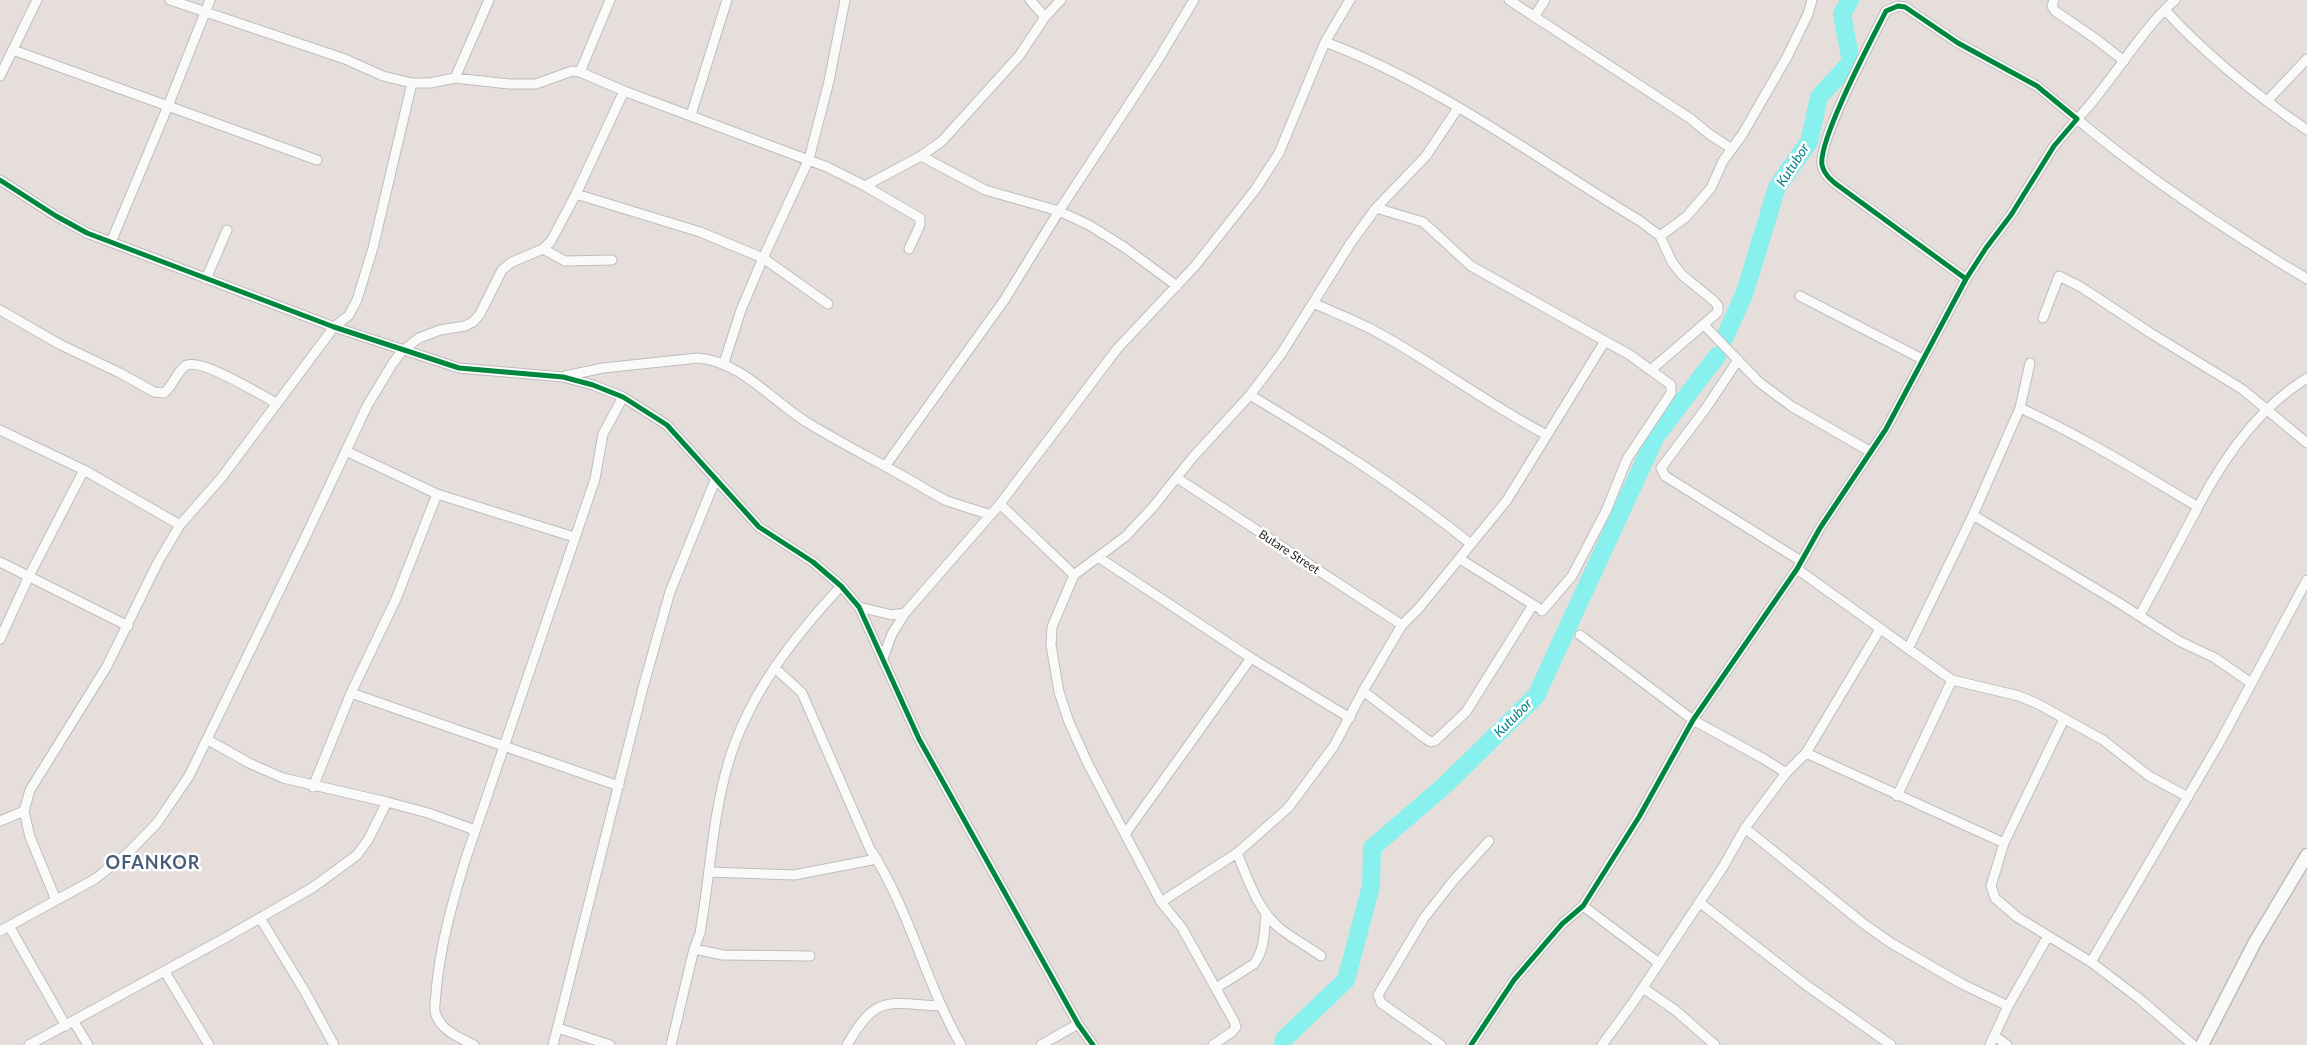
<!DOCTYPE html>
<html>
<head>
<meta charset="utf-8">
<style>
  body { margin:0 }
  canvas { display:block; background:#e6dedb }
</style>
</head>
<body>
<canvas width="2307" height="1045"></canvas>
<script>
const c = document.querySelector('canvas').getContext('2d');
c.lineJoin = 'round';
function trace(path, color, width, dash) { c.strokeStyle = color; c.lineWidth = width; c.lineCap = dash ? 'butt' : 'round'; c.setLineDash(dash || []); c.stroke(path); }
function write(font, color, halo, rows, align = 'center') {
  c.font = font + ' Lato,sans-serif'; c.lineWidth = 5; c.setLineDash([]); c.textBaseline = 'middle'; c.strokeStyle = halo; c.fillStyle = color; for (const [text, x, y, turn = 0] of rows) {
    c.save(); c.translate(x, y); c.rotate((+turn || 0) * Math.PI / 180); c.textAlign = isNaN(turn) ? turn : align; if (halo) c.strokeText(text, 0, 0); c.fillText(text, 0, 0); c.restore();
  }
}
trace(new Path2D(`
  M1725,337L1745,292L1777,187L1809,142L1819,97L1851,62L1842,14L1850,0
  M1283,1045L1284,1039L1346,980L1371,886L1372,848L1445,785L1536,696L1656,436L1717,356`), '#88f0ed', 18);
const street = new Path2D(`
  M170,0L345,59L383,76L412,83H430L455,78L509,84H536L572,71L580,72L624,91L827,167L865,186L920,218V225L909,249
  M1030,0L1045,17
  M1509,0L1691,119L1709,134L1732,149
  M2054,0L2052,6L2055,11L2096,39L2124,61
  M2175,0C2137,34 2113,82 2077,119C2137,170 2204,215 2271,257C2283,265 2295,271 2307,279
  M2165,10C2206,55 2256,95 2307,130
  M1534,17L1545,0
  M1325,42C1438,84 1537,159 1640,221L1660,236L1672,262L1682,275L1714,301L1718,306V312L1652,369
  M13,50L317,160
  M580,72L610,0
  M0,76L37,0
  M455,78L489,0
  M2267,101L2307,59
  M691,115L727,0
  M921,156L985,190L1059,211L1089,225L1124,247L1177,286
  M0,180L56,216L87,233L334,327L459,368L563,377L593,385L623,397L667,425L759,527L813,562L841,586L859,607L919,739L1078,1024L1093,1045
  M865,186L921,156L942,141L1019,56L1045,17L1061,0
  M576,194L700,232L763,258L828,304
  M1376,208L1423,222L1471,266L1630,355L1671,385V393L1627,459L1606,511L1572,576L1542,611
  M1660,236L1686,217L1711,188L1723,161L1742,135L1787,57L1808,14L1812,0
  M111,242L168,106L210,0
  M543,249L565,261L612,260
  M206,279L227,230
  M1800,296L1922,359
  M1313,303C1333,312 1354,320 1373,330C1433,362 1487,404 1547,435
  M0,310L59,344L120,373L154,392L164,393C173,386 176,373 185,366C199,356 261,395 276,403
  M2043,318L2059,276L2081,287L2152,334L2242,389L2307,443
  M1704,325L1759,382L1791,406L1871,452
  M1738,360L1706,408L1661,468L1665,476L1801,561
  M724,363L741,310L763,258L809,159L829,81L845,0
  M565,376L603,368L698,358C741,361 773,402 808,423C849,448 891,468 932,493L947,501L991,515
  M1250,395C1327,441 1401,488 1471,544
  M2020,408C2082,436 2139,472 2198,507L2140,615
  M0,430L84,470L180,525
  M346,451L437,494L574,537
  M886,465L1005,299L1059,211L1156,63L1194,0
  M1177,478L1402,625
  M1000,504L1074,575
  M2198,507C2224,457 2258,408 2307,378
  M1973,515L2116,601L2179,641L2215,658L2251,683
  M1098,557L1251,658L1350,718
  M1460,559L1537,607
  M0,562L128,626
  M1797,569L1952,680L2019,696L2038,704L2103,740L2149,776L2188,797
  M859,607L892,615L905,613
  M1580,635L1693,720L1764,759L1786,773
  M0,639L29,576L84,470
  M1908,649L1973,515L2020,408L2030,363
  M883,658L892,634L905,613L1000,504L1117,349L1195,266L1255,190L1279,153L1325,42L1350,0
  M775,668L802,693L870,849C910,910 925,982 961,1045
  M1363,691L1426,739L1431,742L1435,741L1466,712L1533,605
  M351,693L619,786
  M2064,719L2004,843L1991,886L1995,898L2017,917L2091,962L2141,1000L2193,1045
  M208,740L249,763L283,778L387,802L428,813L475,830
  M1806,753L2004,843
  M313,787L351,693L396,599L437,494
  M1897,796L1952,680
  M0,821L24,811
  M1745,828L1864,924L1891,943L1962,984L2008,1006
  M1125,834L1251,658
  M1237,853C1248,879 1258,912 1282,930C1294,939 1308,947 1321,956
  M709,872L794,875L877,859
  M56,900L30,837L24,811L30,790L107,666L158,562L180,525L222,477L334,327L349,315L357,300L373,248L412,83
  M1161,902L1237,853L1288,808L1334,746L1363,691L1402,625L1419,608L1507,500L1605,341
  M1699,902L1806,985L1891,1045
  M1583,906L1659,963
  M260,918L304,990L334,1045
  M9,926L66,1026
  M0,931L95,879L129,852L157,823L189,776L305,538L367,406L393,363L402,351L419,338L440,330L465,326L473,322L480,314L502,270L512,262L543,249L551,241L576,194L624,91
  M694,949L723,955L810,956
  M2091,962L2221,740L2307,580
  M165,972L209,1045
  M1216,988L1254,964C1265,949 1264,932 1266,914
  M1643,988L1675,1010L1715,1045
  M74,1022L88,1045
  M558,1028L610,1045
  M1995,1036L2007,1045
  M29,1045L225,938L312,888L357,855L368,840L387,802
  M474,1045C460,1038 442,1031 436,1015C433,1009 436,999 436,992C440,946 452,904 465,861L595,479L603,434L623,397
  M553,1045L644,684L670,592L716,478
  M671,1045L694,949L700,933C710,877 712,819 728,764C748,695 793,638 841,586
  M847,1045C876,994 887,1003 940,1006
  M1041,1045L1078,1024
  M1213,1045L1232,1032L1236,1027L1234,1021L1182,928L1161,902L1088,764L1069,722L1059,692L1051,645L1052,627L1074,575L1126,536L1153,507L1193,457L1250,395L1281,354L1350,244L1376,208L1426,156L1458,108
  M1441,1045L1381,1003L1378,995L1424,918L1453,881L1489,841
  M1471,1045L1514,980L1562,924L1583,906L1639,817L1693,720L1797,569L1820,528L1886,429L1966,279L1986,248L2011,215L2054,146L2077,119L2037,86L1958,43L1905,7L1898,6L1886,11C1872,39 1818,140 1822,165C1824,174 1830,179 1836,184L1966,279
  M1602,1045L1632,1004L1723,867L1745,828L1786,773L1806,753L1880,629
  M1990,1045L2008,1006L2048,936`);
const secondary = new Path2D(`
  M2202,1045L2255,942L2307,855`);
trace(street, '#bebdbe', 11);
trace(secondary, '#bebdbe', 15);
trace(street, '#fbfafa', 9);
trace(secondary, '#fbfafa', 12);
trace(new Path2D(`
  M0,180L56,216L87,233L334,327L459,368L563,377L593,385L623,397L667,425L759,527L813,562L841,586L859,607L919,739L1078,1024L1093,1045
  M1471,1045L1514,980L1562,924L1583,906L1639,817L1693,720L1797,569L1820,528L1886,429L1966,279L1986,248L2011,215L2054,146L2077,119L2037,86L1958,43L1905,7L1898,6L1886,11C1872,39 1818,140 1822,165C1824,174 1830,179 1836,184L1966,279`), '#00873e', 5);
write('12px', '#262626', '#fff', [
  ["Butare Street",1289,552,33]
]);
write('italic 14px', '#058189', '#fff', [
  ["Kutubor",1793,165,-57],
  ["Kutubor",1513,718,-45]
]);
c.letterSpacing = '1px';
write('bold 18px', '#445d7a', '#fff', [
  ["OFANKOR",153,863]
]);
c.letterSpacing = '0px';
</script>
</body>
</html>
